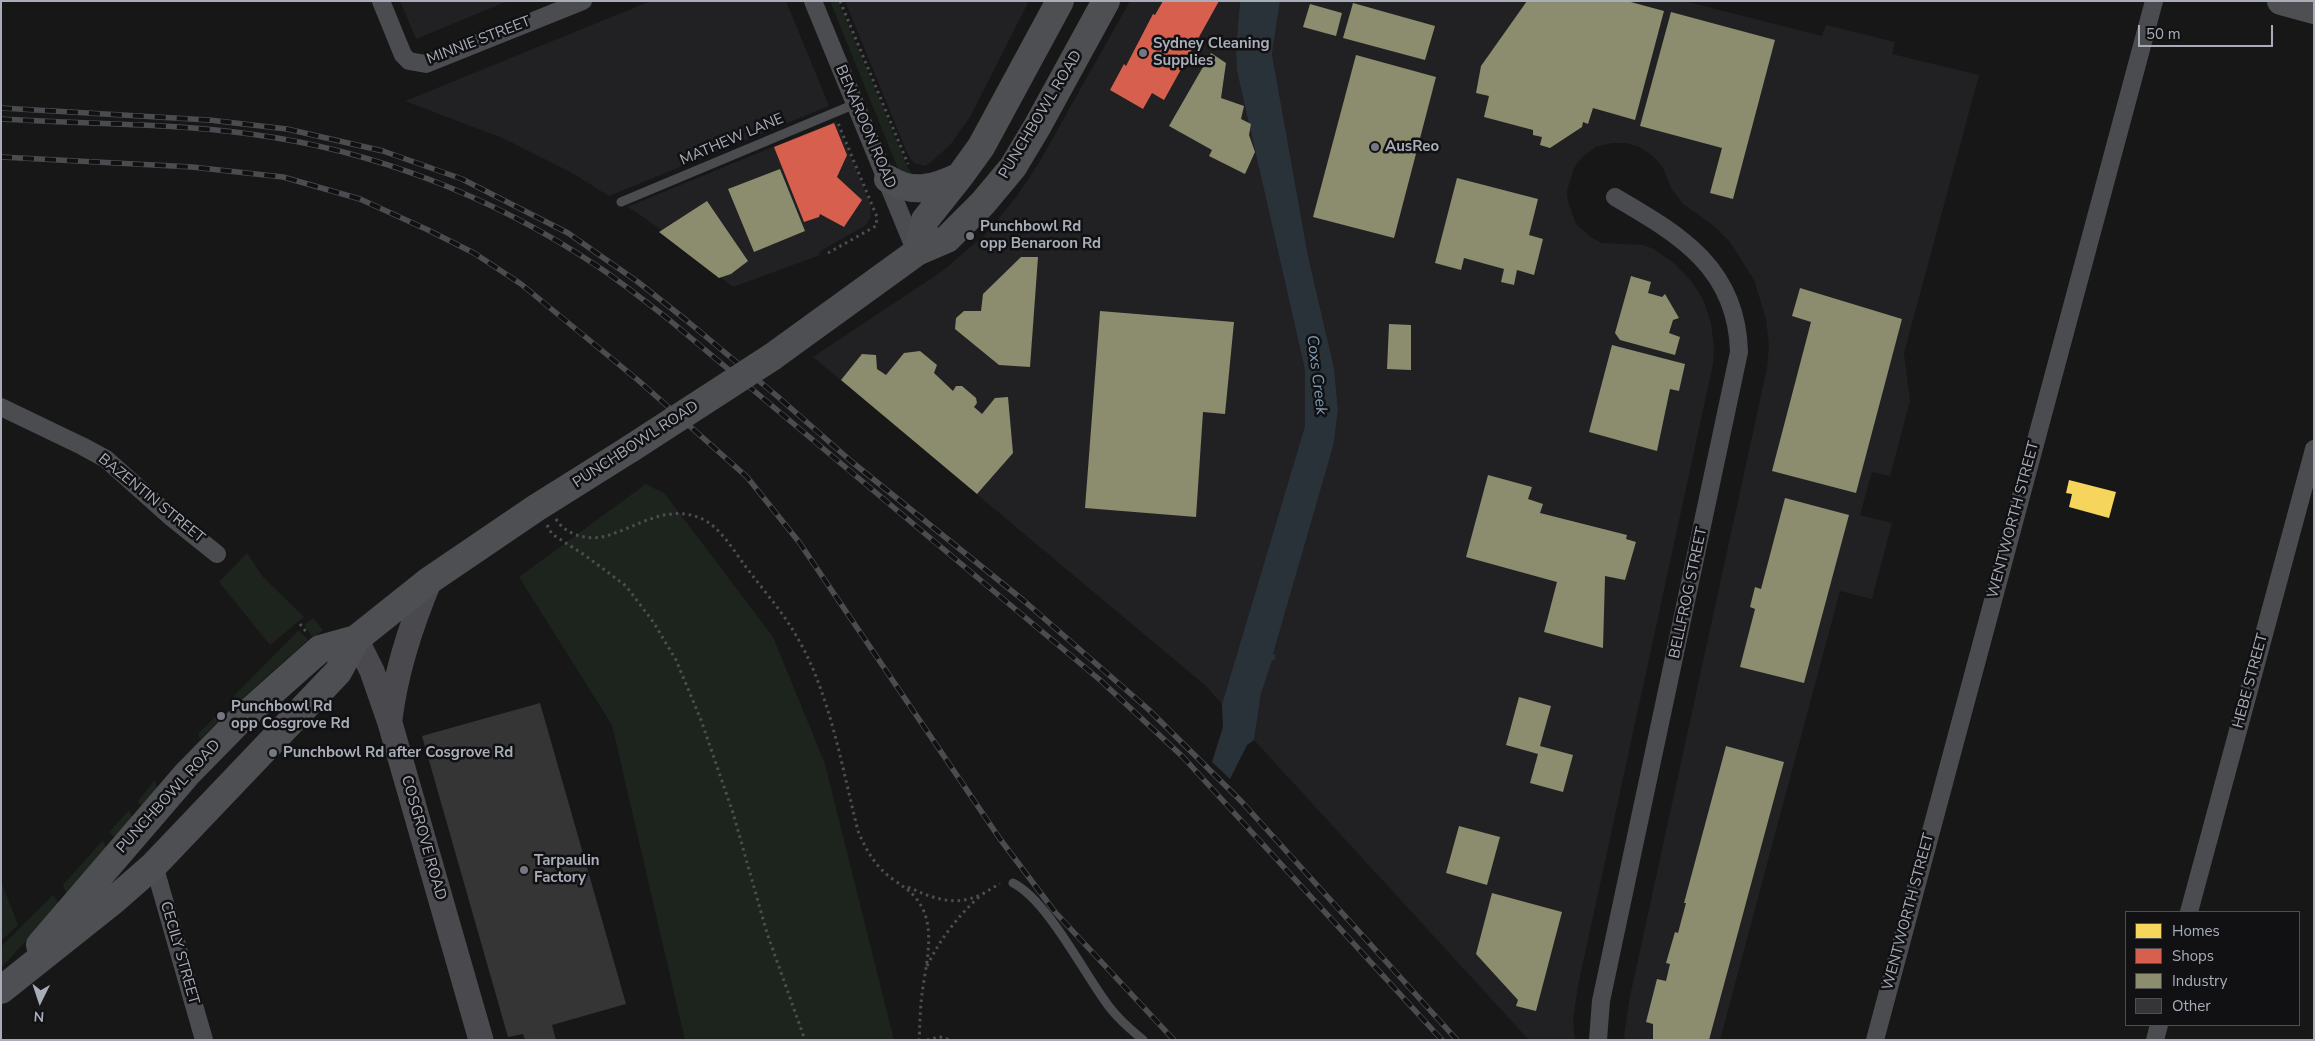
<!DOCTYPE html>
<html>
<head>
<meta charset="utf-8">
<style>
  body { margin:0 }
  #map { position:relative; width:2315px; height:1041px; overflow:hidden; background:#171717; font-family:"Nunito Sans",sans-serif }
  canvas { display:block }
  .frame { position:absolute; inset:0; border:2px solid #a8adb8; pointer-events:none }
  .legend { position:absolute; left:2125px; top:911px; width:175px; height:115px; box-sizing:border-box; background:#111113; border:1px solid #4d4f55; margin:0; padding:6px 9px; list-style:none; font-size:15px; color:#a8adb8 }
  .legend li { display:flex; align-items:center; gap:10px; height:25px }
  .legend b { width:25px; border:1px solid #4d4f55 }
  .north { position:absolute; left:15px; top:976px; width:50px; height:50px; -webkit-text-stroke:4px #111113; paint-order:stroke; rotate:184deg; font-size:14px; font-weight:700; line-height:20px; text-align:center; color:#a8adb8 }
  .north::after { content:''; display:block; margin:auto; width:18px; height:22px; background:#a8adb8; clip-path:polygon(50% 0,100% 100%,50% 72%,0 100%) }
  .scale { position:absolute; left:2138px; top:25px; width:135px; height:22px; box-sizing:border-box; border:2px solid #a8adb8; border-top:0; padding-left:6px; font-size:15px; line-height:18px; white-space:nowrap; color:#a8adb8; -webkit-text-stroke:4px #111113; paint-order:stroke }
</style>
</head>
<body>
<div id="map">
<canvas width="2315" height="1041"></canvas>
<div class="frame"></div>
<ul class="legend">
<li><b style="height:14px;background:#f6d55c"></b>Homes</li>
<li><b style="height:14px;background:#d6604d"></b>Shops</li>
<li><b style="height:14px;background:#8c8c6e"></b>Industry</li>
<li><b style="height:14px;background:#353536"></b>Other</li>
</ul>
<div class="north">N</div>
<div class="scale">50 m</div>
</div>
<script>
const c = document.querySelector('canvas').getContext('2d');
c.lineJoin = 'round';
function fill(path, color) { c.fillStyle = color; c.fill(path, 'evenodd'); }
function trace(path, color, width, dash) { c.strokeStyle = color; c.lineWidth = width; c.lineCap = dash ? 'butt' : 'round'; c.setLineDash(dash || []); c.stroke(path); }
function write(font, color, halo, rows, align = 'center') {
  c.font = font + ' "Nunito Sans",sans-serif'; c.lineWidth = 5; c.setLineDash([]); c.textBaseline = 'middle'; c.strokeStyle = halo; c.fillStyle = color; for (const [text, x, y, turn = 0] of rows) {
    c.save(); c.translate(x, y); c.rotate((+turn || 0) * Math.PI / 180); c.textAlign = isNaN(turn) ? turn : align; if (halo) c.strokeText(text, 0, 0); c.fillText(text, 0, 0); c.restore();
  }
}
fill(new Path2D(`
  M400,1H508L416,39Z
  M651,1H786L829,106L609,196L572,173L505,139L405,101Z
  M845,1H1029L970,117L950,145L930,163L924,166L914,163L908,155Z
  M1130,1H1240L1236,49L1237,71L1305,370V426L1222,704L1207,687L813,357L941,272L988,232L1017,196L1040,161Z
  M1280,1H1684L1822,36L1826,25L1895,42L1892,54L1979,75L1904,353L1910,401L1890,476L1872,472L1860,515L1892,523L1872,599L1840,591L1720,1040H1625L1624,1036L1629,1001L1767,368L1769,346L1766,319L1754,280L1730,242L1713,225L1683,204L1671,188L1662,166L1653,156L1639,147L1626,143H1612L1596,147L1582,157L1574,168L1567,191L1568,202L1576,224L1592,238L1602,243L1643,245L1654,249L1675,264L1691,281L1703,299L1711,323L1714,347L1713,364L1578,986L1573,1020L1575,1040H1529L1254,740L1261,694L1334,443L1338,409L1334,368L1308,256L1272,54Z
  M836,121L870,204L871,216L866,225L819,252L820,255L733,287L645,218L627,207Z`), '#212123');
fill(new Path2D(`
  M830,1H838L907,166L915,179L899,171Z
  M646,484L665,494L773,637L825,764L894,1040H685L612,725L519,577Z
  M247,553L263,577L304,617L270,645L219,582Z
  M313,618L323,630L313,638L304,625Z
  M299,630L308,640L236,704L232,698Z
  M222,710L225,715L200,739L198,734Z
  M155,780L157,788L142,805L139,804L138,801Z
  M129,810L132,817L117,836L114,837L109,832Z
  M103,840L106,849L66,893L63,885Z
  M1,881L18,925L1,941Z
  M53,895L58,902V907L1,968V947Z`), '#1d241e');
fill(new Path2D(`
  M1240,1H1280L1272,54L1308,256L1334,368L1338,409L1334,443L1273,654L1276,655L1274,660H1272L1261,694L1254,740L1247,745L1230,779L1212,762L1223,727L1222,704L1305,426V370L1237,71L1236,49Z`), '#2a3239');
fill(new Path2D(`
  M2069,480L2116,492L2109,518L2069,507L2072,494L2066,493Z`), '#f6d55c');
fill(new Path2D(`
  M1163,1H1219L1164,100L1152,93L1143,109L1110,90L1124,64L1126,66L1153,14L1155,15Z
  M834,123L847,155L837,177L862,200L844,227L820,214L819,217L804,222L774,147Z`), '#d6604d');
fill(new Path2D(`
  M1527,1H1627L1664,11L1635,120L1593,108L1588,124L1583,122L1582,127L1550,148L1540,145L1542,137L1533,135V130L1484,117L1489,96L1476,93L1481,66Z
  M1353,3L1435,26L1425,60L1343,38Z
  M1310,4L1342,13L1336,36L1303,27Z
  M1671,12L1775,40L1733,199L1710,193L1722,148L1640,126Z
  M1211,53L1226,63L1221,98L1244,106L1241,119L1251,124L1249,135L1255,152L1245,174L1209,156L1212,150L1169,126Z
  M1356,55L1436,77L1394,238L1313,217Z
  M780,169L805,231L754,252L728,189Z
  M1457,178L1538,199L1529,235L1543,239L1534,275L1517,270L1514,285L1501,282L1504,269L1464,258L1461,270L1435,263Z
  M707,201L748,261L731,274L719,278L659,232Z
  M1021,257H1038L1030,367L999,365L955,329L956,318L964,311H981L983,294Z
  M1631,276L1651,282L1648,293L1662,297L1665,294L1679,318L1673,320L1669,333L1680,337L1675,355L1620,340L1615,333Z
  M1800,288L1902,319L1856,493L1772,471L1811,322L1792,316Z
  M1100,311L1234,322L1225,414L1203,412L1196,517L1085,508Z
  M1389,324L1411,325V370L1387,369Z
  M1612,345L1685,364L1679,391L1670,389L1657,451L1589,432Z
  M920,351L937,365L934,373L953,391L956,386H962L976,398L977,403L974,407L982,414L995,398L1008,397L1013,453L977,494L841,380L862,354L876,355L877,369L886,375L904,353Z
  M1488,475L1532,487L1528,499L1543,504L1540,513L1627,535L1626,539L1636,542L1625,580L1605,576L1603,648L1544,632L1557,582L1466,557Z
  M1785,498L1849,515L1804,683L1740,667L1755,609L1750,607L1755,587L1761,589Z
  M1519,697L1551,706L1540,746L1573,755L1563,792L1530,783L1538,754L1506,745Z
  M1726,746L1784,762L1709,1040H1653V1024L1646,1022L1657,979L1666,981L1670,964L1666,963L1675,932L1678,933L1686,903H1684Z
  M1459,826L1500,837L1487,885L1446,873Z
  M1492,893L1562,912L1536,1011L1516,1006L1518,1000L1476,954Z`), '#8c8c6e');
fill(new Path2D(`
  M540,703L626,1004L552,1025L556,1040H525L523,1034L508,1037L422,736Z`), '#353536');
trace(new Path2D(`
  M840,1L908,164
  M828,253L876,226L877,217L838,123
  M556,519C565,535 589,541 606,536C637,527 666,504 700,518C720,526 733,550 746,567C763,590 783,612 797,637C830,693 842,768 858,831C866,850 876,868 894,880C902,886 908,889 915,897C938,924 926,962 922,994C920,1009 920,1024 919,1040
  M547,525L552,534L586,556L626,586L654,623L676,660L701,720L733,813L767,933L805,1040
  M300,624L307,633
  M908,887C932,898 954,907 980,895C987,892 993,887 1000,884
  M927,966C941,938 957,917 980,896
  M927,1040L940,1037L950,1040`), '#4d4e52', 3, [2.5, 4]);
trace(new Path2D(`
  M621,202L855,104
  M1013,883C1046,899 1083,971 1105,1001C1115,1016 1129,1028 1143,1040`), '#4b4c50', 9);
trace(new Path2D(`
  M381,1L403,55L409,61L426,64L583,1
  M813,1L916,252
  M1,407L82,446L106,459L172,518L217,554
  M154,865L204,1040
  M2189,912L2314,449
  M1598,1040L1601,1001L1739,352C1737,268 1680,235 1615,197
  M1875,1040L2154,1
  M2155,1040L2159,1025`), '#4b4c50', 18);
trace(new Path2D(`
  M356,639L372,671L390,723L481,1040
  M390,719C396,671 411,625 430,580`), '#4a4a4e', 25);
trace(new Path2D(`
  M2281,1L2314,10
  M888,179C913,195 935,188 960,176
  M917,252L925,220L960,176L981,147L1060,1
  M772,357L917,252L947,239L983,203L1013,167L1037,127L1106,1
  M40,945L187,774L238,722L320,649L356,639
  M1,990L114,900L154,865L338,672L356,639L430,580L536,508L630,449`), '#4d4f52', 28);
const rail = new Path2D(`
  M1,108L209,120L287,129L383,151L462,179L568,233L638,282L686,320L777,396L852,462L1023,600L1148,709L1241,801L1457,1040
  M1,119C84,124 168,123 250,134C373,150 491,196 594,264C619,280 643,300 667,318L1100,680L1183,757L1442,1040
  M1,157L192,167L283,177L360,199L428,230L474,253L521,284L639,381L747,477L799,542L1000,839L1055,912L1174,1040`);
trace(rail, '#4b4c4f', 5.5);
trace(rail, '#111113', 4, [11]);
trace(new Path2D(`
  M630,449L772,357`), '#4d4f52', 28);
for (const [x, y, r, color] of [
  [1143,53,5,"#757880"],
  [1375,147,5,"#757880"],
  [970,236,5,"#757880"],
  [221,716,5,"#757880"],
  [273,753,5,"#757880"],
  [524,870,5,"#757880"]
]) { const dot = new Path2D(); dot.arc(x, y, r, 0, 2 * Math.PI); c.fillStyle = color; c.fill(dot); trace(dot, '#111113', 2); }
write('15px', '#a8adb8', '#111113', [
  ["MINNIE STREET",479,41,-21],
  ["PUNCHBOWL ROAD",1041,115,-59],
  ["BENAROON ROAD",865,127,67],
  ["MATHEW LANE",732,140,-23],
  ["PUNCHBOWL ROAD",636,445,-33],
  ["BAZENTIN STREET",151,499,39],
  ["WENTWORTH STREET",2014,520,-75],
  ["BELLFROG STREET",1689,593,-78],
  ["HEBE STREET",2251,681,-75],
  ["PUNCHBOWL ROAD",169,797,-48],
  ["COSGROVE ROAD",423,838,74],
  ["WENTWORTH STREET",1909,912,-75],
  ["CECILY STREET",179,953,74]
]);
write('bold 15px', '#a8adb8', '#111113', [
  ["Sydney Cleaning",1153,44],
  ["Supplies",1153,61],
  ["AusReo",1385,147],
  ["Punchbowl Rd",980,227],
  ["opp Benaroon Rd",980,244],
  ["Punchbowl Rd",231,707],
  ["opp Cosgrove Rd",231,724],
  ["Punchbowl Rd after Cosgrove Rd",283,753],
  ["Tarpaulin",534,861],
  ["Factory",534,878]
], 'left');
write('italic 16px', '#7f9bb3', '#111113', [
  ["Coxs Creek",1316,375,83]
]);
</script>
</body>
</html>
